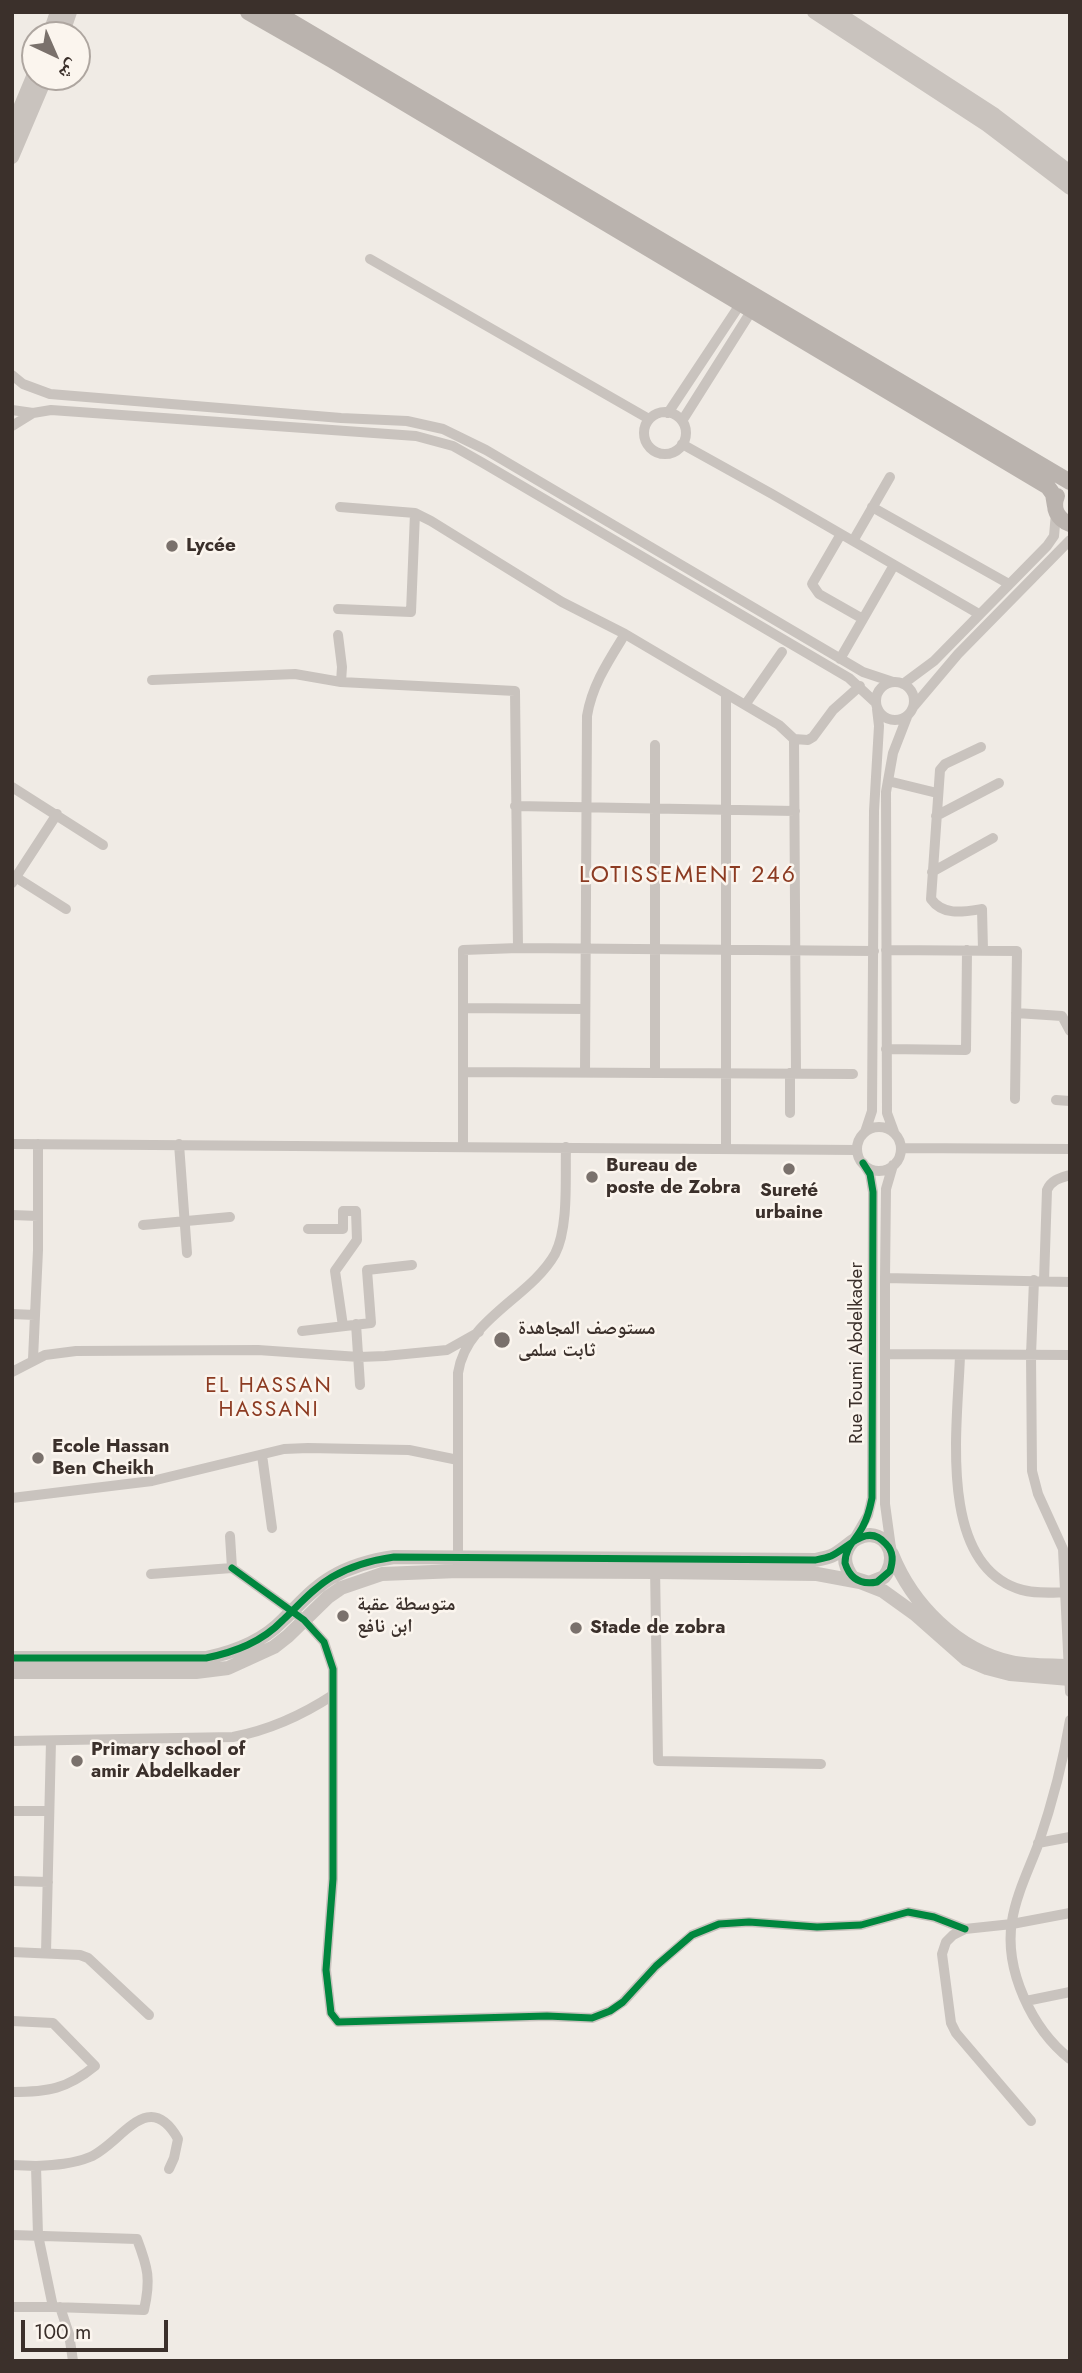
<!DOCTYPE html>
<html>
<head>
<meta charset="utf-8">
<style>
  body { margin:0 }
  #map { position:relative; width:1082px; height:2373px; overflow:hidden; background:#f0ebe5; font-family:Jost,"Noto Naskh Arabic",sans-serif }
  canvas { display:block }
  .frame { position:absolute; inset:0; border:14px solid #3b302b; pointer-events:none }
  .north { position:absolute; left:21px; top:21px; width:70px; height:70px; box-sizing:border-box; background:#fbf5ee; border:2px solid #aea6a0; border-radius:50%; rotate:136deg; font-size:19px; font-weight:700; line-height:28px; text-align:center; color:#3b302b }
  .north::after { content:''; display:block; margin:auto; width:24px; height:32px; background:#7a716c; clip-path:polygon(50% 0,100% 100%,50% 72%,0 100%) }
  .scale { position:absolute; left:21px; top:2320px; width:147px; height:32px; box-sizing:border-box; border:4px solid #3b302b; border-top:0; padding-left:9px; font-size:21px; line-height:24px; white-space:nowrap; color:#3b302b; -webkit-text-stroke:5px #fbf5ee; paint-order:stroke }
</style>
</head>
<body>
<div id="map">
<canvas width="1082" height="2373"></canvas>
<div class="frame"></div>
<div class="north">ش</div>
<div class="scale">100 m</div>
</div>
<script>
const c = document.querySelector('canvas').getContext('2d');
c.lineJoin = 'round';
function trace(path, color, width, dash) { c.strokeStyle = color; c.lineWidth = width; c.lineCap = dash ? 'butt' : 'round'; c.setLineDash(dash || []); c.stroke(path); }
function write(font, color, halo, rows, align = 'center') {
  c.font = font + ' Jost,"Noto Naskh Arabic",sans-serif'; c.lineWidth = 5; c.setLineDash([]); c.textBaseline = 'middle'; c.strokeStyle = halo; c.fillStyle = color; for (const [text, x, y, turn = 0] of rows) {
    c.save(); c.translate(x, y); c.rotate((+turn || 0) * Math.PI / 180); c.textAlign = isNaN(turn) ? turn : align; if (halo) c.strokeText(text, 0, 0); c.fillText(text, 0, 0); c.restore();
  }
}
trace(new Path2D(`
  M370,259L649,419
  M12,375L23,384L50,394L341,418L407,421L443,429L486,450L863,672L893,682
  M12,410L33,413
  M644 433a21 21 0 1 1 42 0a21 21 0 1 1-42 0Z
  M668,413L741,303
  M682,421L752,310
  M12,426L33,413L51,410L416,436L453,446L483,463L849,678L875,702
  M682,444L772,494L979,614
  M340,507L415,513L431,521L562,602L625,634L779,725L794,739L796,1073
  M872,507L1009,584
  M841,534L812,584L819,594L863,619
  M853,541L890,477
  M338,609L411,612L415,513
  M338,635L342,667L341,682L515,691L518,948L463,950V1146
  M840,659L894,565
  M152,680L295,674L341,682
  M876 701a19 19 0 1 1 38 0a19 19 0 1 1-38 0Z
  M903,684L934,661L1047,546L1054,536L1056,513
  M726,694V1148
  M745,705L782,652
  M914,706L958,654L1070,540
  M794,739L808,740L813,737L833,710L860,686
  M655,745V1073
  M981,747L945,764L940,770L931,899C943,916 963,912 982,909L983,950
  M888,781L937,793
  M12,787L103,845
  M515,806L795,811
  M936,816L999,783
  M932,872L993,838
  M17,878L66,909
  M12,883L57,814
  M518,948L874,951
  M886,950L1017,951L1015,1099
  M464,1008L585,1009
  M1016,1013L1062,1016L1070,1031
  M886,1049L966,1050L967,950
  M464,1072L853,1074
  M585,1072L587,716C592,685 609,660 625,634
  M1056,1100L1070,1101
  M790,1113V1073
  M857 1149a22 22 0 1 1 44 0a22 22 0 1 1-44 0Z
  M865,1132L872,1111L874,811L879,726L877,709
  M894,1132L887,1113L886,792L893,753L907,717
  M12,1144L857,1150
  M179,1144L187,1253
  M901,1148L1070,1149
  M12,1215L38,1216
  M143,1225L230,1217
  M308,1229H343V1211H356L357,1240L335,1271L343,1326
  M885,1278L1070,1282
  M1034,1280L1031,1355L1032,1471L1038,1494L1063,1549L1070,1692
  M1044,1281L1047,1190C1051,1180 1060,1178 1070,1175
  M12,1314L35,1315
  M356,1324L360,1385
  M302,1331L371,1323L367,1270L412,1265
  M885,1354L1070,1355
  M960,1355C958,1422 937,1559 1016,1588C1031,1594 1053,1593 1070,1592
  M33,1359L38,1250V1144
  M12,1372L45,1355L76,1351L258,1350L359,1357L385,1356L447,1350L479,1332
  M262,1455L272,1528
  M12,1498L152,1481L284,1449L308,1448L409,1450L458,1460
  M854,1539L868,1515L872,1498L873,1192L870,1174L863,1163
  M891,1548L885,1504V1278L886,1189L893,1165
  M458,1564V1373C466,1319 530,1298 555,1254C569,1227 565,1177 566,1147
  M655,1566L658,1761L821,1764
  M232,1568L304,1620L324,1642L333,1669V1879L326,1970L331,2013L338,2022L547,2016L592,2018L610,2011L623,2002L656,1966L692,1935L719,1924L749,1922L817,1927L861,1925L908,1912L934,1917L965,1929
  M151,1574L232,1568L230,1536
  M1070,1720C1063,1763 1052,1804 1038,1845C1029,1869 1016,1895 1012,1921C1004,1970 1032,2029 1070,2059
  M12,1741L233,1737C270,1730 301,1716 333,1695
  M12,1811H49
  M1038,1843L1070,1837
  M12,1881L48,1882
  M12,1952L80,1955L88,1958L149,2015
  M46,1953L51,1741
  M1026,2001L1070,1992
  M12,2021L53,2023L95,2066C67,2089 48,2092 12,2092
  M1031,2121L956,2033L951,2023L942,1954L946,1942L953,1935L965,1929L1012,1924L1070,1913
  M12,2165L36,2166L38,2235L53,2307H12
  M36,2166C55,2165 73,2164 90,2157C121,2144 148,2086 178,2139L174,2158L169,2169
  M12,2235L137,2239C148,2268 151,2279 144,2310L53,2307
  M60,2307L69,2334L73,2361`), '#c9c3be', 10);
trace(new Path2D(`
  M814,12L987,125L1070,188
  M836,12L995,115L1070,172
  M49,35L57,12
  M62,35L70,12
  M12,127L35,72
  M12,157L46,77
  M892,1554C912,1604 957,1650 1011,1662C1030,1666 1050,1665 1070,1666
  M12,1658H206C235,1652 262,1642 283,1620C299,1605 313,1588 332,1577C351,1566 373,1560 394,1557L815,1560C820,1559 826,1558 831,1556C845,1550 854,1535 870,1535C893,1537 896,1562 884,1577L869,1583L853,1578C843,1565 842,1553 853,1541
  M12,1672H196L228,1668L274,1647L288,1636L328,1597L341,1588L382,1574L458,1571L655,1572L817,1574L860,1582L883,1591L915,1614L966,1659L987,1668L1010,1674L1070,1679`), '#c9c3be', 14);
trace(new Path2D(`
  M248,12L332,60L1048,487L1053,494L1055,506
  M275,12L1070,482
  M1057,496C1052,508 1057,519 1070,524`), '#bab3ae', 16);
trace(new Path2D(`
  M232,1568L304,1620L324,1642L333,1669V1879L326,1970L331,2013L338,2022L547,2016L592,2018L610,2011L623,2002L656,1966L692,1935L719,1924L749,1922L817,1927L861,1925L908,1912L934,1917L965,1929
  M12,1658H206C235,1652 262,1642 283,1620C299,1605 313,1588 332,1577C351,1566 373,1560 394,1557L815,1560C820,1559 826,1558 831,1556C849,1548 867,1522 886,1544C894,1552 893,1561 890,1571L877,1582C861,1585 850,1579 845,1563C845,1547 856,1540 863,1526C868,1517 870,1508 872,1498L873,1192L870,1174L863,1163`), '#00873e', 7);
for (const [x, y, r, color] of [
  [172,546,7,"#7a716c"],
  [789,1169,7,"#7a716c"],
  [592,1177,7,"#7a716c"],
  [502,1340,9,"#7a716c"],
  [38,1458,7,"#7a716c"],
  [343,1616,7,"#7a716c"],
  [576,1628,7,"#7a716c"],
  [77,1761,7,"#7a716c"]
]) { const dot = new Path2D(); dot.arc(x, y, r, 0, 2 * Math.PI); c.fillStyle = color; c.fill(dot); trace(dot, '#fbf5ee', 2.5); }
write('bold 19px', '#3b302b', '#fbf5ee', [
  ["Lycée",186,546],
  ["Bureau de",606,1166],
  ["poste de Zobra",606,1188],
  ["Sureté",789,1191,"center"],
  ["urbaine",789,1213,"center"],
  ["مستوصف المجاهدة",518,1329],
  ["ثابت سلمى",518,1351],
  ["Ecole Hassan",52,1447],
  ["Ben Cheikh",52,1469],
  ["متوسطة عقبة",357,1605],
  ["ابن نافع",357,1627],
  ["Stade de zobra",590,1628],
  ["Primary school of",91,1750],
  ["amir Abdelkader",91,1772]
], 'left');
write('19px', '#3b302b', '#fbf5ee', [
  ["Rue Toumi Abdelkader",857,1353,-90]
]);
c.letterSpacing = '2px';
write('21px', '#8c3b22', '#fbf5ee', [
  ["EL HASSAN",269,1387],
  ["HASSANI",269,1411]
]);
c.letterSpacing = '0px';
c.letterSpacing = '2px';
write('23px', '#8c3b22', '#fbf5ee', [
  ["LOTISSEMENT 246",688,876]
]);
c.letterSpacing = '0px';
</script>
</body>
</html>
